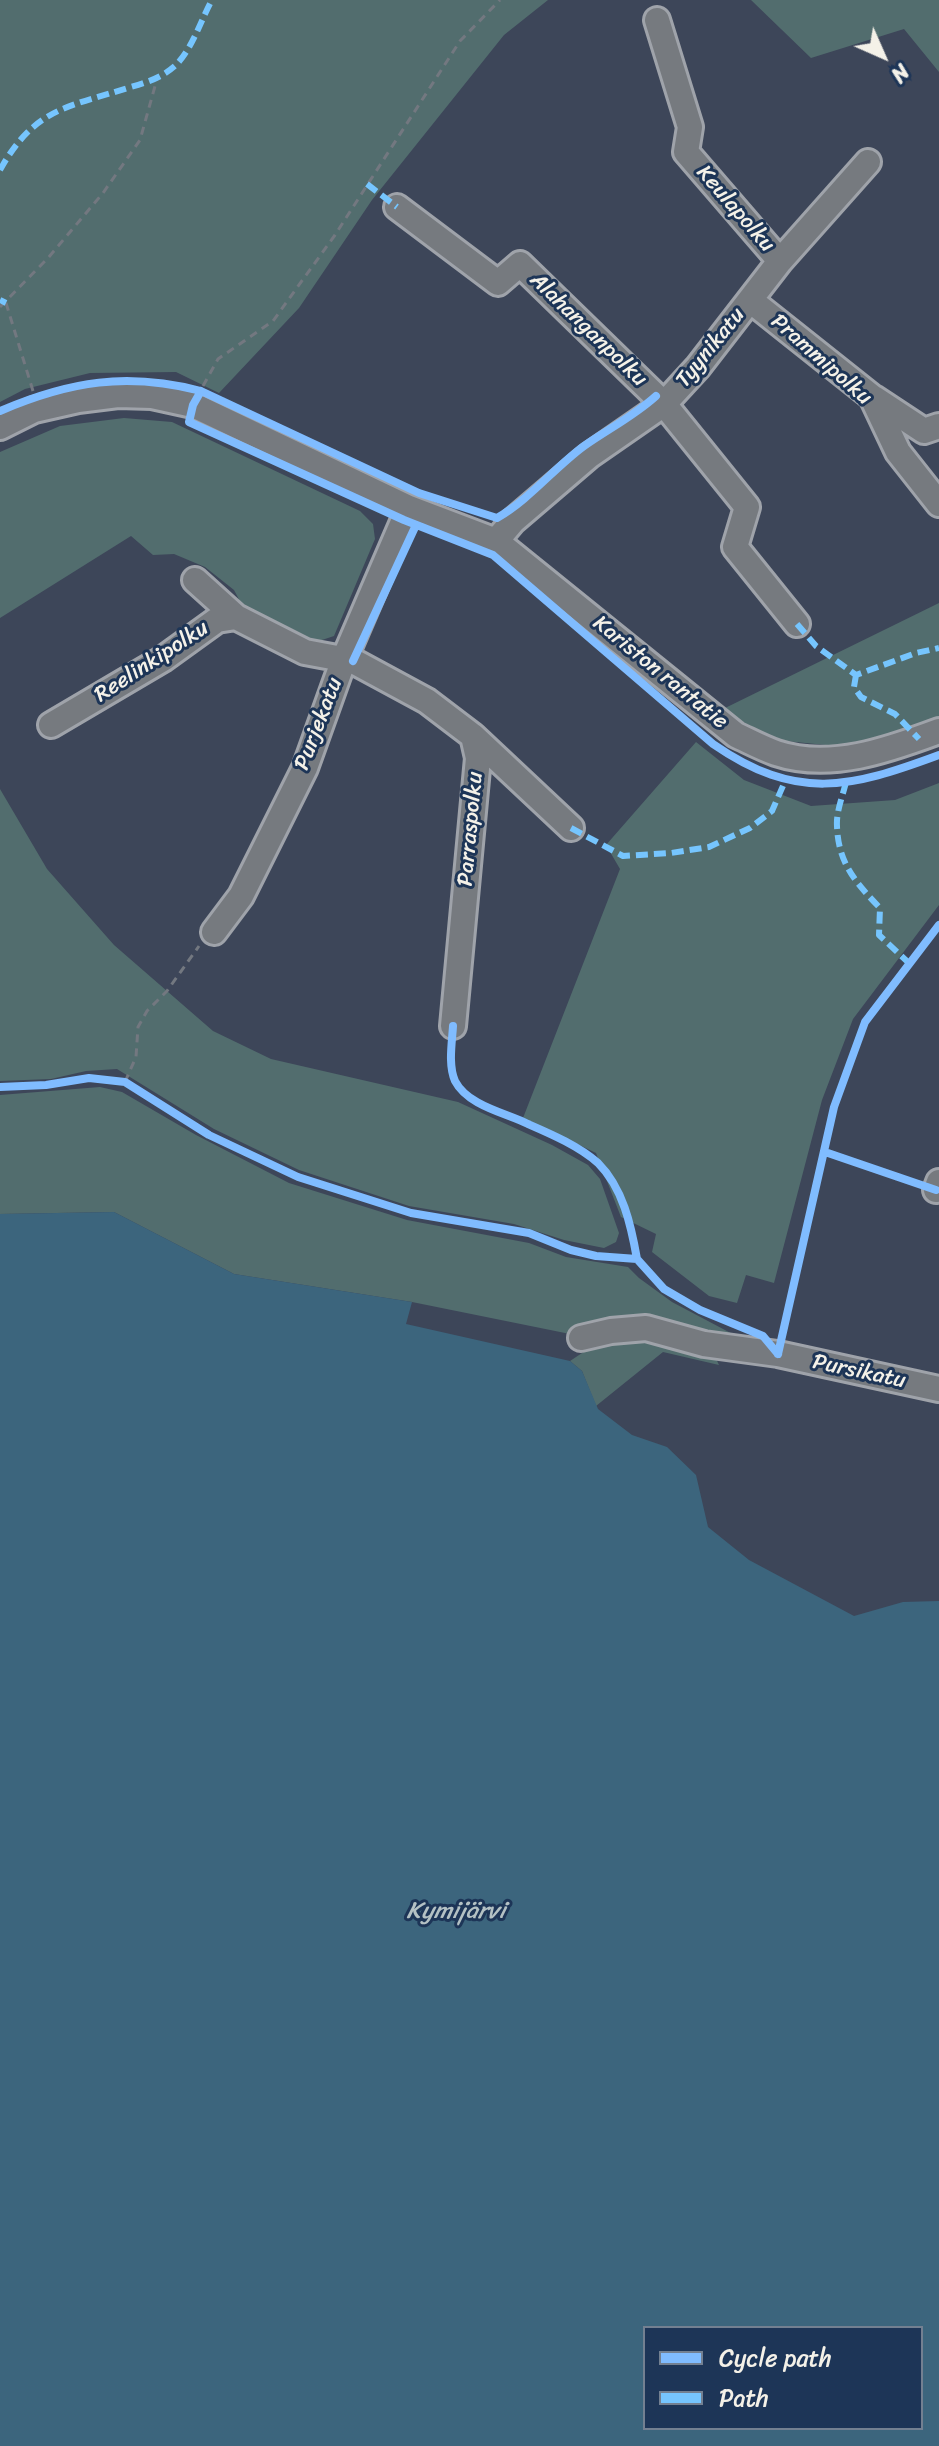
<!DOCTYPE html>
<html>
<head>
<meta charset="utf-8">
<style>
  body { margin:0 }
  #map { position:relative; width:939px; height:2446px; overflow:hidden; background:#3d4659; font-family:Sriracha,sans-serif }
  canvas { display:block }
  .legend { position:absolute; left:643px; top:2326px; width:280px; height:104px; box-sizing:border-box; background:#1d3557; border:2px solid #738091; margin:0; padding:10px 14px; list-style:none; font-size:24px; color:#f4f1e8 }
  .legend li { display:flex; align-items:center; gap:16px; height:40px }
  .legend b { width:40px; border:2px solid #738091 }
  .north { position:absolute; left:843px; top:16px; width:80px; height:80px; -webkit-text-stroke:6px #1d3557; paint-order:stroke; rotate:135deg; font-size:22px; font-weight:700; line-height:32px; text-align:center; color:#f4f1e8 }
  .north::after { content:''; display:block; margin:auto; width:28px; height:36px; background:#f4f1e8; clip-path:polygon(50% 0,100% 100%,50% 72%,0 100%) }
</style>
</head>
<body>
<div id="map">
<canvas width="939" height="2446"></canvas>
<ul class="legend">
<li><b style="height:10px;background:#80bcff"></b>Cycle path</li>
<li><b style="height:10px;background:#76c5fe"></b>Path</li>
</ul>
<div class="north">N</div>
</div>
<script>
const c = document.querySelector('canvas').getContext('2d');
c.lineJoin = 'round';
function fill(path, color) { c.fillStyle = color; c.fill(path, 'evenodd'); }
function trace(path, color, width, dash) { c.strokeStyle = color; c.lineWidth = width; c.lineCap = dash ? 'butt' : 'round'; c.setLineDash(dash || []); c.stroke(path); }
function write(font, color, halo, rows, align = 'center') {
  c.font = font + ' Sriracha,sans-serif'; c.lineWidth = 6; c.setLineDash([]); c.textBaseline = 'middle'; c.strokeStyle = halo; c.fillStyle = color; for (const [text, x, y, turn = 0] of rows) {
    c.save(); c.translate(x, y); c.rotate((+turn || 0) * Math.PI / 180); c.textAlign = isNaN(turn) ? turn : align; if (halo) c.strokeText(text, 0, 0); c.fillText(text, 0, 0); c.restore();
  }
}
fill(new Path2D(`
  M0,0H548L504,35L372,200L299,308L219,393L176,372L90,373L25,389L0,402Z
  M751,0H939V72L904,29L811,58Z
  M124,418L172,422L360,511L373,524L375,539L334,636L313,643L243,607L234,590L205,567L174,554L153,555L131,536L0,618V452L60,426Z
  M939,603V717L893,736L835,746L776,740L721,710Z
  M696,742L744,780L811,806L895,800L939,783V905L853,1019L822,1100L774,1283L746,1275L737,1303L709,1296L652,1252L656,1234L621,1217L596,1153L523,1118L620,869L606,845Z
  M0,789L47,869L114,945L213,1031L271,1059L458,1102L552,1145L588,1165L600,1179L619,1233L616,1242L604,1248L564,1240L514,1224L409,1206L299,1170L214,1129L117,1069L86,1071L51,1079L0,1081Z
  M100,1087L122,1092L196,1135L289,1183L407,1220L529,1243L566,1257L628,1267L639,1278L672,1302L742,1339L570,1334L412,1302L234,1274L114,1212L0,1214V1095Z
  M629,1336L713,1352L719,1365L663,1352L596,1406L582,1371L570,1361L591,1347Z`), '#526d6e');
fill(new Path2D(`
  M114,1212L234,1274L412,1302L406,1324L570,1361L582,1371L598,1409L632,1435L667,1447L696,1475L708,1527L749,1560L854,1616L903,1602L939,1601V2446H0V1214ZM645,2328H921V2428H645Z`), '#3c657d');
const minor = new Path2D(`
  M657,20L690,127L686,152L780,261
  M397,207L498,283L520,264L664,404L747,507L735,547L797,624
  M750,300L872,397L898,452L939,504
  M874,398L924,431L939,426
  M0,427L34,410L78,400L118,395L152,396L193,405L409,508L496,541L736,735C749,741 762,748 776,753C830,771 888,750 939,731
  M496,541L513,521L589,456L664,404L698,367L780,261L868,162
  M195,580L236,617
  M51,725L163,659L217,620L236,617L305,652L353,661L427,701L473,736L478,758L453,1026
  M473,736L571,828
  M214,932L241,896L305,768L344,659L409,508
  M936,1190L939,1182
  M581,1338L611,1331L646,1328L704,1344L778,1354L939,1389`);
trace(minor, '#9fa3aa', 30);
trace(new Path2D(`
  M6,303L33,391
  M0,307L48,258L103,193L140,140L157,79
  M203,386L218,359L273,321L335,235L460,41L500,0
  M125,1082L136,1057L138,1027L147,1011L167,991L199,946`), '#737880', 3, [8, 6]);
trace(minor, '#767a7f', 24);
trace(new Path2D(`
  M0,170C35,107 69,107 131,87C148,82 163,77 176,65C193,47 200,22 212,0
  M367,184L397,207
  M0,300L6,303
  M797,624L816,646L856,675L916,653L939,648
  M856,675L854,687L861,697L895,714L919,739
  M846,782C843,795 836,812 837,826C838,863 856,883 880,908L879,935L910,964
  M571,828L623,856L671,853L709,847L750,828L772,811L786,779`), '#76c5fe', 6, [12, 6]);
trace(new Path2D(`
  M201,391L193,405L189,422L404,520L493,555L713,744C797,802 850,788 939,755
  M0,411C70,381 127,372 201,391L419,493L497,518C530,499 554,468 584,446C608,429 634,416 656,396
  M353,661L416,525
  M453,1026C452,1043 448,1065 455,1081C468,1106 506,1113 528,1124C551,1134 579,1146 598,1163C623,1188 631,1225 637,1259
  M0,1087L46,1085L89,1078L125,1082L209,1135L298,1177L411,1213L529,1233L571,1250L596,1256L637,1259L664,1289L700,1310L763,1336L778,1354
  M825,1152L936,1190
  M778,1354L834,1107L865,1022L939,925`), '#80bcff', 8);
write('22px', '#f4f1e8', '#1d3557', [
  ["Keulapolku",735,209,49],
  ["Alahanganpolku",588,330,44],
  ["Tyynikatu",711,348,-51],
  ["Prammipolku",821,360,41],
  ["Reelinkipolku",152,662,-33],
  ["Kariston rantatie",660,673,39],
  ["Purjekatu",319,724,-69],
  ["Parraspolku",471,829,-85],
  ["Pursikatu",859,1372,12]
]);
write('italic 24px', '#b4c1c4', '#1d3557', [
  ["Kymijärvi",456,1912]
]);
</script>
</body>
</html>
